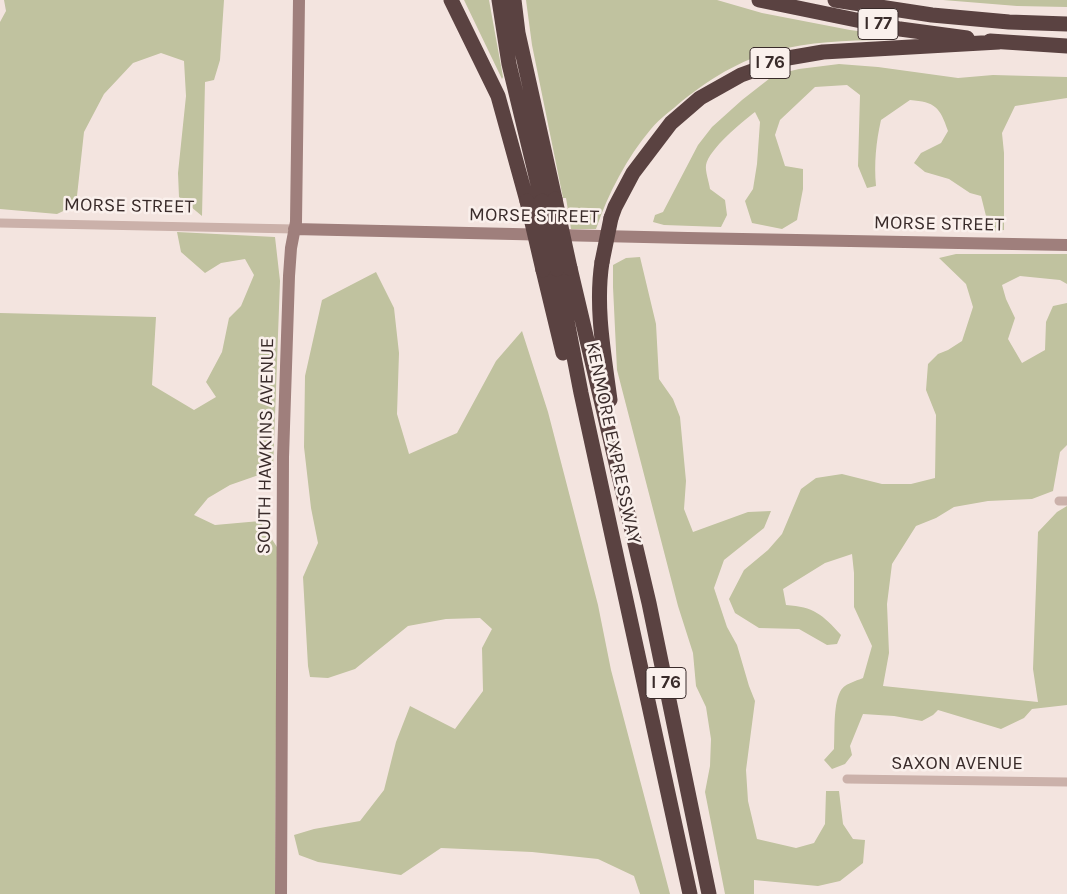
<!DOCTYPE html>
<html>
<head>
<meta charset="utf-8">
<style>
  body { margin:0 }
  canvas { display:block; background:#f3e4df }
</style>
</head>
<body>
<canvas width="1067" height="894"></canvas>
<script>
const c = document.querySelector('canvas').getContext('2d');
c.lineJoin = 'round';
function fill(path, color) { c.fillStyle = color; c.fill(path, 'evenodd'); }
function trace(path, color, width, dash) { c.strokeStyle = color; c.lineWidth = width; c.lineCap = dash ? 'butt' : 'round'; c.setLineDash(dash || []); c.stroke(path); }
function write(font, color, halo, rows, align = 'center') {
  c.font = font + ' Karla,sans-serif'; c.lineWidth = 5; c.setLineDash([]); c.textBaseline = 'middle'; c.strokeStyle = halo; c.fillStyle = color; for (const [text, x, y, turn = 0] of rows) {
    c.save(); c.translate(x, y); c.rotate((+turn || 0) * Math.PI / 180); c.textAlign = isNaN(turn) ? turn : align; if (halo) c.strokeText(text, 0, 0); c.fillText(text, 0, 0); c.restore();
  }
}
fill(new Path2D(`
  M4,0H224L220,60L214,80L205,82L202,216L179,197L178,173L186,96L184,61L161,53L133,63L104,94L84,132L76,205L57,214L0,209V22L6,11Z
  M464,0H489L503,77L502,79Z
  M526,0H717L762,13L850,30L897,36V39C860,41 823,40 787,48C745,57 715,75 682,101C672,110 660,118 651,129C627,157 608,194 596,229H571L566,198H563L532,45Z
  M943,0H1067V7L1017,6Z
  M839,64L878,67L958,78L993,75L1067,77V98L1015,106L1002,133L1004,153V230L990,232L981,196L970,193L949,179L925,172L914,163L921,153L941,143L948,131C940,107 935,102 910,100L881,120C876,142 874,163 876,186L867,188L858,166L860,95L847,85L815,87L780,120L775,135L785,166L803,169V189L797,220L782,229L752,223L745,201L753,189L757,164L760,122L755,112C742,122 709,149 706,165C705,171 709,182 710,189L725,200L727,215L721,227L664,225L653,222L655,215L663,212L698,145L712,127L742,100L774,75L799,69Z
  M177,232L275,237L280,281L273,470L230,485L208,498L194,515L215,525L260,521L277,547L275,894H0V313L156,317L152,385L194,410L216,397L206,382L222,352L229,318L241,306L254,275L245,259L221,263L205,273L181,252Z
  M956,254H1067V284L1060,280L1020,276L1002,285L1006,299L1015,318L1008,339L1022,363L1045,350L1046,322L1053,306L1067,303V445L1060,452L1053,491L1032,499L988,501L954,507L936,518L916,526L892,564L887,604L889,653L883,686L1038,702L1033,669L1038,532L1057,512L1067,506V705L1032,709L1024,718L1001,729L938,710L933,715L922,721L894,716L863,714L850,746L852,755L845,764L832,769L824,760L834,749C835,733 833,706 840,692C843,684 856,681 863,678L872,646L854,607V573L852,554L825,563L783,589L786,605C814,607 822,614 841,635L837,644L827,645L799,629L759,628L735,613L729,599L744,570L768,550L782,534L801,489L816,478L842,474L882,484H911L935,478L936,415L926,390L928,364L938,354L948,350L962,341L973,307L966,284L939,258Z
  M640,257L656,324L659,379L673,399L680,417L686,481L684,509L693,532L748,512L771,511L764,528L724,560L714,588L727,627L737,645L749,686L755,701L746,770L748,801L757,839L796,848L814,843L825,824L826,791H839L843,824L853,839L865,840L863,863L840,881L818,886L754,880V894H725L705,792L710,766L711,739L706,707L696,686L693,653L678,606L617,370L613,287V265L626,258Z
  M376,272L394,308L399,353L397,414L409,454L457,433L496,361L522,331L548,412L598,605L611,670L670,894H640L634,876L598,859L532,852L441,848L401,875L318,862L299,855L294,835L314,829L360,821L384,790L396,742L410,706L455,729L483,691L482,648L492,629L480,618L446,619L408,626L355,669L328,678L310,677L308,666L303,577L318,543L311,508L304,447L305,376L322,300Z`), '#c0c29f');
trace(new Path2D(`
  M0,223L294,229
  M1059,501H1067
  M847,779L1067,782`), '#cbb1aa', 9);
trace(new Path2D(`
  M294,229C552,236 809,240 1067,245
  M281,894L283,457L289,276L291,248L296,222L299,0`), '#9f7f7c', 12);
trace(new Path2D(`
  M451,0L498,96L527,201
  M499,0L509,64L542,201
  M514,0L518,33L555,199
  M759,0L900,29L967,38
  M835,0L932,15L1009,22L1067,24
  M990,41L1067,46
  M611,218L615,207L633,173L671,123L700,98L741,75L788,58L823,52L999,42
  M602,262C595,307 604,354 610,400
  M570,268L649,603L709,894
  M557,269L581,393L690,894
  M543,270L563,353`), '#5a4241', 15);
trace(new Path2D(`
  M555,199L570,268
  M527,201L543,270
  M542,201L557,269
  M602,262L611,218`), '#5a4241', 15);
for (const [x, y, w] of [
  [878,24,40],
  [770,63,40],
  [666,683,40]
]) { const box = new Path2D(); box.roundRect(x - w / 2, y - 15.5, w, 31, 4); c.fillStyle = '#faf0ec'; c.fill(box); trace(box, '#392b2a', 1); }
write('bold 18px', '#392b2a', null, [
  ["I 77",878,24],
  ["I 76",770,63],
  ["I 76",666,683]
]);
write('19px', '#392b2a', '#faf0ec', [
  ["MORSE STREET",129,206,1],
  ["MORSE STREET",534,216,1],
  ["MORSE STREET",939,224,1],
  ["KENMORE EXPRESSWAY",613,443,78],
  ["SOUTH HAWKINS AVENUE",266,446,-89],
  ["SAXON AVENUE",957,764]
]);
</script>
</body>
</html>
